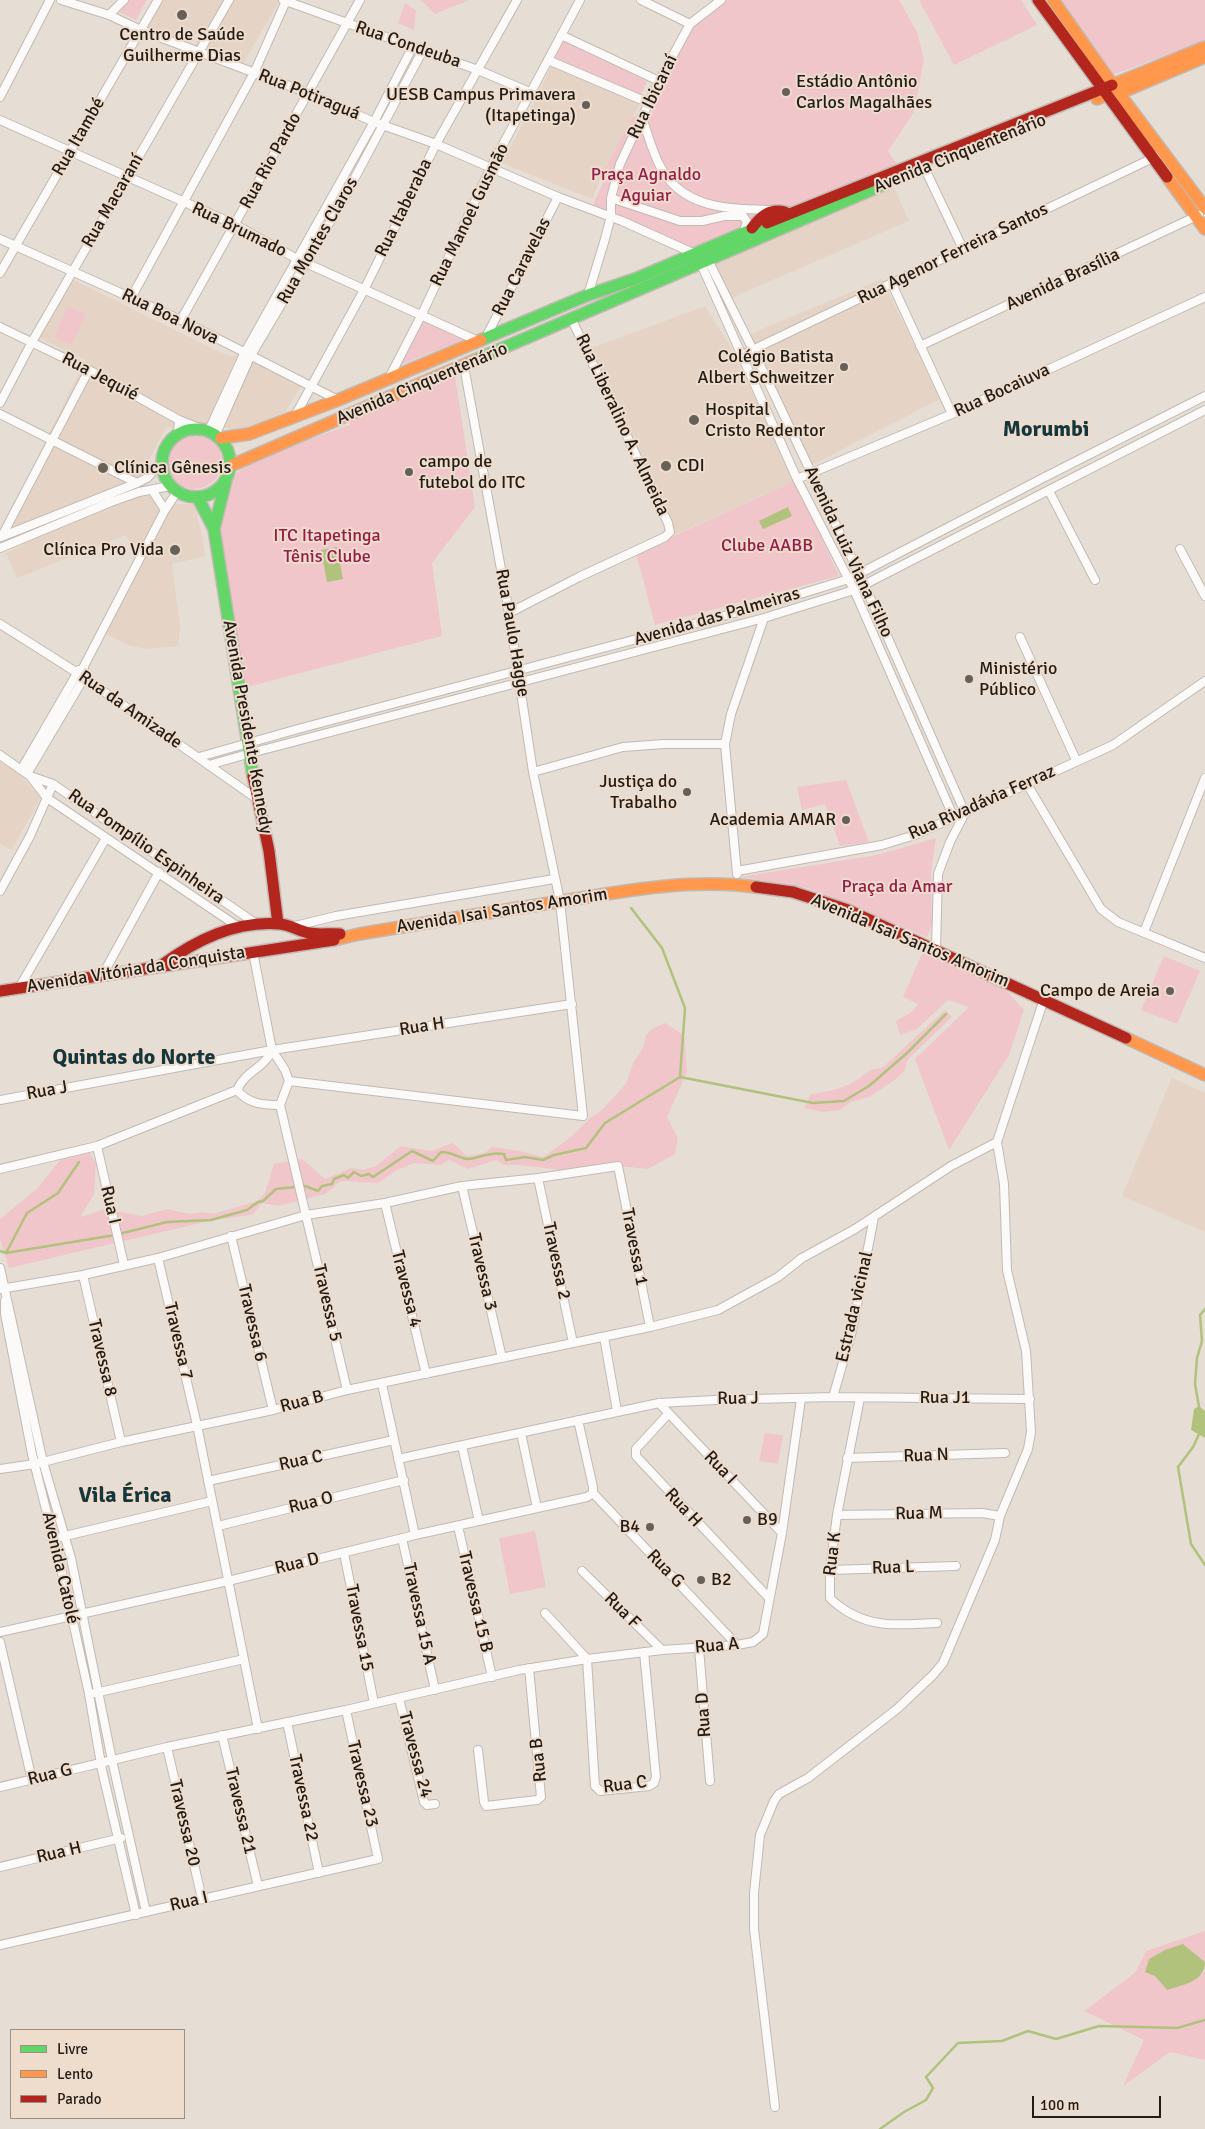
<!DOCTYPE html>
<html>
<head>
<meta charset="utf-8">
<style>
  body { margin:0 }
  #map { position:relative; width:1205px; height:2129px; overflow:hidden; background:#e6ddd5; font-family:Signika,sans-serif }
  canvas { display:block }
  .legend { position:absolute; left:10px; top:2029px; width:175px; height:90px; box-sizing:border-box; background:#eedccd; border:1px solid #9c8f84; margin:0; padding:6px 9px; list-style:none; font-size:15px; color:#221c16 }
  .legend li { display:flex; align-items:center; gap:10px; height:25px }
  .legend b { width:25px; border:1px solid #9c8f84 }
  .scale { position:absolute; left:1032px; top:2096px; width:129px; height:22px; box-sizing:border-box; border:2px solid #221c16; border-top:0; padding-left:6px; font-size:15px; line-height:18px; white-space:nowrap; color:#221c16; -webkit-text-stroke:4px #eedccd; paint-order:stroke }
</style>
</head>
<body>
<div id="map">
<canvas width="1205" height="2129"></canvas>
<ul class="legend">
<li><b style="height:6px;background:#63d668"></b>Livre</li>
<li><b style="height:6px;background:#ff974d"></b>Lento</li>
<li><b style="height:6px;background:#b3261e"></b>Parado</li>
</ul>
<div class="scale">100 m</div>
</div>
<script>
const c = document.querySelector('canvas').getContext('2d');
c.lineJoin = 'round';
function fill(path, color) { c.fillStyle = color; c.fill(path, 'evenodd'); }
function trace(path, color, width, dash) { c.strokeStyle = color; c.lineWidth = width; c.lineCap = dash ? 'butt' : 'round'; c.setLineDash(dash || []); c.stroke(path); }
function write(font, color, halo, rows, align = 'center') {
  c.font = font + ' Signika,sans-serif'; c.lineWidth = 4; c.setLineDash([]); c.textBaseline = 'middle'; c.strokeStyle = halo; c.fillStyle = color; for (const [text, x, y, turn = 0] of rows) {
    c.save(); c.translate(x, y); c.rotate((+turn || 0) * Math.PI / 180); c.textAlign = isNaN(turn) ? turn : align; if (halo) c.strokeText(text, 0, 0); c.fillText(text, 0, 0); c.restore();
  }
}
fill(new Path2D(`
  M158,0H280L241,67L194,48L200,33L176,42L141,30Z
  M552,64L642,100L605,169L592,199L502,163L539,93Z
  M893,185L909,221L731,298L713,261Z
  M66,276L215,350L230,356L251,354L304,382L285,412L245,431L236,432L220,425L166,428L143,471L147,492L159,507L173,504H194L201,530L205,556L172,564L180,627L178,646L148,649L128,645L98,630L137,558L126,535L17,578L6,553L23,545L11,515L47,437L86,360L35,336Z
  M882,279L940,399L810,466L748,335Z
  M705,306L729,344L795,481L676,534L589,349Z
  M0,760L20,774L33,790L42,795L12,850L0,844Z
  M1172,1078L1205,1093V1232L1122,1196Z`), '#e5d4c5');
fill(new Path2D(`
  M119,0H147L136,20L111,8Z
  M421,0H469L435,14Z
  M722,0H899L917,32L924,59L914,112L888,151L897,165L811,198L771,222L689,251L592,208L605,178V169L632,117L653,115L649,103L690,24Z
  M919,0H1021L1037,25L954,65Z
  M1060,0H1205V41L1112,75Z
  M405,3L416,10L414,30L398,23Z
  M562,41L647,81L641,95L554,59Z
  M68,306L86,314L72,345L54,337Z
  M418,316L468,338L390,369Z
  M454,369L475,507L432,563L442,636L243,688L214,525L228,481L253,459L350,425L347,413Z
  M166 461a28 28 0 1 1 56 0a28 28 0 1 1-56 0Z
  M795,481L839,576L655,625L636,553Z
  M846,780L869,842L840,846L825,804L802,810L797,787Z
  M936,838L931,873L932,925L927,937L807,888L740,877L877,855Z
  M923,951L991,981L1008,992L1024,1010L1009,1055L949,1150L915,1059L969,1007L948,1000L917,1029L900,1035L896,1021L913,1011L918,1004L903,997Z
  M1164,956L1200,971L1177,1024L1141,1010Z
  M945,1010L952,1017L913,1054L907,1061L905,1070L895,1080L869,1097L851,1102L840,1110L822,1112L804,1108L811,1094C825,1092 841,1089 854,1082C868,1074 864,1070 882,1068Z
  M665,1023L684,1035L687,1072L667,1117L678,1138L675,1154L648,1169L618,1166L607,1172L561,1170L518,1165H504L496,1160L468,1169L449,1160L441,1165L415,1163L397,1170L378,1183L341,1181L325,1194L278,1206L262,1203L252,1215L213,1220L9,1268L0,1239V1219L38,1188L63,1156L87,1148L96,1164L94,1194L80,1217L105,1209L142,1216L167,1209L190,1214L202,1212L214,1214L257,1201L265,1193L274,1164L302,1159L325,1179L351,1168L363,1170L376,1166L401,1146L431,1151L453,1143L467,1156L485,1153L492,1147L520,1151L543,1157L571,1137L590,1118L601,1111L626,1084L634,1061L643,1048L646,1035L652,1029Z
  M765,1433L783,1435L778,1464L759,1461Z
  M535,1531L546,1587L510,1594L499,1538Z
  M1205,1931V1962L1183,1944L1201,1975L1205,1969V2060L1170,2052L1123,2086L1144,2040L1084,2011L1135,1973L1146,1951Z`), '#f0c6cb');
fill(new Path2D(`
  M788,507L792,516L763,529L759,521Z
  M337,547L343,579L327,582L321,550Z
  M1199,1406L1205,1411V1438L1191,1430L1194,1409Z
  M1183,1944L1205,1962C1205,1982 1182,1985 1167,1990L1155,1976L1145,1972L1149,1959L1165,1950Z`), '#b1c27c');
trace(new Path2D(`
  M680,1077L813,1103L844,1101L869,1086L907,1053L946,1014
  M0,1251L6,1253L27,1213L58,1193L79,1162
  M6,1253L115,1235L167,1222L211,1220L247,1210L258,1202L263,1201L276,1189L305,1186L318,1191L322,1186L332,1184L334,1179L344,1175L348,1178L354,1172L361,1176L369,1174L373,1177L412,1151L433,1161L441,1152C453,1152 460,1159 468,1159C480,1158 491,1151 504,1154L506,1160L525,1157L543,1160L554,1155L586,1148L605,1123L680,1077L685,1008L662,948L631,908
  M1199,1407L1195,1384L1197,1358L1202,1341L1200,1315L1205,1309
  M1200,1432L1193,1447L1178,1467L1191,1544L1205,1565
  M880,2129L904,2112L926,2100L933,2088L926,2077L958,2043L1002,2041L1028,2031L1056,2039L1099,2026L1177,2028L1205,2020`), '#b1c27c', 2.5);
const street = new Path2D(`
  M61,0L109,15L141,30L308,93L374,122L436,144L558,197L622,221L693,253
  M283,0L478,70L532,93
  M641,0L690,24
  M109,15L124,0
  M561,35L659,81
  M548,60L649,103
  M0,97L50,0
  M642,118C648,134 652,151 660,166C682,209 729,209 771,210
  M0,120L236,225L297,259L478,341
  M925,169L963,249
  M611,198L680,221H702L724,216H743L747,222L743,233
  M0,239L181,320L338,400
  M708,260L753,350L865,586L965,813
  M701,264L797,479L854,590L954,818
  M0,273L158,0
  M892,284L952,414
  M588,295L605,239L611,216V198L620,164L659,81L690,24L721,0
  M131,298L254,73L286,1
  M181,320L360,0
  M0,327L89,370L179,420L199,428
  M486,337L558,197
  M920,346L1199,215
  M748,352L1157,156
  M389,378L422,314L491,167L580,0
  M0,403L32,342L229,0
  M0,414L137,483
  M295,416L364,290L436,144L517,0
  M209,430L244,354L374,122L413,46
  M178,433L179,420
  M216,434L250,357L343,200L423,50
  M797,479L952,414L1205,297
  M152,490L165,510
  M1049,491L1095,580
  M2,536L89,370
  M1,537L137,483L147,478L161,463
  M0,548L111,502L139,492L170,486
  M1180,549L1205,596
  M509,613L579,577L665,537L670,532L668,523L572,320
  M0,624L76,672L257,799
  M1020,637L1076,760
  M0,755L30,776L47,798L240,928
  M199,757L298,729L761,606L849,579L1043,478L1205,396
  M209,765L251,753L764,618L854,590L1205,410
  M21,770L79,670
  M533,772L623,747L664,744H725
  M27,774L84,678V666L165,510L177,492
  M30,776L53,784L258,925
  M1027,784L1101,909L1118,922L1205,958
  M737,871L882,845L915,835L1113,745L1205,681
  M737,874L725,744L731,714L764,618
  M0,891L30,836L53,784
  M291,927L336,916L554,879
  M1144,932L1205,778
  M936,949L938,874L950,842L965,813
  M253,952L272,1050L285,1070L289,1081L280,1105L347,1390
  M102,976L159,872
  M19,988L106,838
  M289,1081L583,1116L560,901L533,772L509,613L464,366
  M237,1090C248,1104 263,1105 280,1105
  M0,1100L272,1050L572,1004
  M97,1146L124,1265
  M0,1169L97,1146L237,1090C246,1070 265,1068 272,1050
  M538,1178L573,1343
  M462,1186L502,1358
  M385,1203L426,1374
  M231,1236L273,1410
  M158,1258L197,1425L258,1729
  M0,1268L43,1462L71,1558L112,1760L146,1912
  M83,1275L121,1442
  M0,1289L83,1275L158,1258L306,1215L385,1203L462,1186L538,1178L618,1166L650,1327
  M5,1301V1314L32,1454L64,1581L89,1694L102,1770L136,1915
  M604,1337L617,1411
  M382,1384L415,1535
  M833,1397L852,1331L874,1217
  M860,1398L837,1515L830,1570V1598C835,1604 841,1607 848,1612C877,1629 904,1624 937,1623
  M659,1403L782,1533
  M668,1414L636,1449V1456L769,1598
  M578,1420L593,1487V1493
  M521,1433L537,1508
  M462,1446L479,1521
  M847,1458L1005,1453
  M398,1459L659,1403L715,1400L833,1397L1030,1399
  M0,1469L35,1464L121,1442L273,1410L347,1390L650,1327L718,1310L778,1277L802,1258L855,1229L951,1166L997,1142L1044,999
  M208,1481L394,1440
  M593,1493L737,1645
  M837,1515L982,1513L1000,1516
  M218,1526L404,1480
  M458,1526L492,1677
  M61,1537L212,1501
  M402,1538L435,1690
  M344,1553L374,1703
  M830,1570L956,1566
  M582,1571L662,1650
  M545,1613L587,1659L595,1786L600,1791L649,1786L654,1783L656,1777L644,1652
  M0,1632L228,1581L415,1535L587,1497L593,1493
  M0,1642L32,1780
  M699,1648L710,1781
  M95,1693L244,1659
  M399,1698L424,1802L427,1805L435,1804
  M287,1722L319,1873
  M222,1735L258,1886
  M167,1747L202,1899
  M478,1750L484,1802L486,1806L537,1800L541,1797L529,1668
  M0,1787L167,1747L346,1710L519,1670L587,1659L662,1650L737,1645L753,1642L763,1634L782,1533L801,1399
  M0,1867L121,1838
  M0,1945L378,1859L346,1710
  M775,2107L754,1929V1893L760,1835L774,1801L779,1794L808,1778L897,1709L933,1675L943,1663L995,1540L1000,1516L1028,1449L1031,1432L1026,1351L1007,1270L1004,1184L997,1142`);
const fast = new Path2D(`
  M481,340L588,295L635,279L767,223
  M475,360L885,184
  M162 463a34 34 0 1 1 68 0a34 34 0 1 1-68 0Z
  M198,498L214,529L253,776
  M214,529L226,480`);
const slow = new Path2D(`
  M1053,0L1112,84L1205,208
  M1112,85L1205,47
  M1097,99L1108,94L1120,93L1205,57
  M1167,177L1205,229
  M221,438L249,434L338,400L481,340
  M230,466L475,360
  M334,940L359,934C425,923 491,912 557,902C622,891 691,878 756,887
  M1126,1038L1205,1075`);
const jam = new Path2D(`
  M1038,0L1167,177
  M767,223L1112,85
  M752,228C761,216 770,208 785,212L786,215
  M253,776L269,851L278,924
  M756,887L793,892L848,910L1126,1038
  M162,965C196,940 236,920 280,924C290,925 299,931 309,933C319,935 330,933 340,934
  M0,991L334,940`);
trace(street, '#c1bab3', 10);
trace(fast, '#c1bab3', 14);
trace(slow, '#c1bab3', 14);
trace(jam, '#c1bab3', 14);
trace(street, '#fbfaf9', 8);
trace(fast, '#63d668', 11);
trace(slow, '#ff974d', 11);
trace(jam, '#b3261e', 11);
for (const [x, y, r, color] of [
  [182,15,6,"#676059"],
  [786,92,5,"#676059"],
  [586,105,5,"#676059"],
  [844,367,5,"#676059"],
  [694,420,6,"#676059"],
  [666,466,6,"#676059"],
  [103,468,6,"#676059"],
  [409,472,5,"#676059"],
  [175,550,6,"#676059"],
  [969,679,5,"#676059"],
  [687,792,5,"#676059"],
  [846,820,5,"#676059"],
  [1170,991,5,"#676059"],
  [747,1520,5,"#676059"],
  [650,1527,5,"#676059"],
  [701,1580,5,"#676059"]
]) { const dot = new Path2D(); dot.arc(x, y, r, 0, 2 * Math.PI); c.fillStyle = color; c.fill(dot); trace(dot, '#eedccd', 2); }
write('18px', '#221c16', '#eedccd', [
  ["Centro de Saúde",182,35,"center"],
  ["Guilherme Dias",182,56,"center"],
  ["Estádio Antônio",796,82],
  ["Carlos Magalhães",796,103],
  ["UESB Campus Primavera",576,95,"right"],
  ["(Itapetinga)",576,116,"right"],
  ["Colégio Batista",834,357,"right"],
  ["Albert Schweitzer",834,378,"right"],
  ["Hospital",705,410],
  ["Cristo Redentor",705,431],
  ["campo de",419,462],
  ["futebol do ITC",419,483],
  ["CDI",677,466],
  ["Clínica Gênesis",114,468],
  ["Clínica Pro Vida",164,550,"right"],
  ["Ministério",979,669],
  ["Público",979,690],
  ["Justiça do",677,782,"right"],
  ["Trabalho",677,803,"right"],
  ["Academia AMAR",836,820,"right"],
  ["Campo de Areia",1160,991,"right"],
  ["B9",757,1520],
  ["B4",640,1527,"right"],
  ["B2",711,1580]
], 'left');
write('18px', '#221c16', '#eedccd', [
  ["Rua Condeuba",408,45,19],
  ["Rua Potiraguá",309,95,22],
  ["Rua Ibicaraí",653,97,-64],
  ["Rua Itambé",79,137,-60],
  ["Avenida Cinquentenário",960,154,-22],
  ["Rua Rio Pardo",271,161,-61],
  ["Rua Macaraní",113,201,-60],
  ["Rua Itaberaba",404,208,-64],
  ["Rua Manoel Gusmão",470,215,-64],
  ["Rua Brumado",239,230,26],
  ["Rua Montes Claros",318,241,-60],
  ["Rua Agenor Ferreira Santos",953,254,-26],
  ["Rua Caravelas",522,267,-63],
  ["Avenida Brasília",1063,280,-25],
  ["Rua Boa Nova",170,317,26],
  ["Rua Jequié",100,377,28],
  ["Avenida Cinquentenário",422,384,-23],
  ["Rua Bocaiuva",1002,391,-25],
  ["Rua Liberalino A. Almeida",622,425,65],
  ["Avenida Luiz Viana Filho",848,552,65],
  ["Avenida das Palmeiras",717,617,-16],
  ["Rua Paulo Hagge",512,633,80],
  ["Rua da Amizade",130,710,35],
  ["Avenida Presidente Kennedy",247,727,80],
  ["Rua Rivadávia Ferraz",982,803,-24],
  ["Rua Pompílio Espinheira",146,847,35],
  ["Avenida Isai Santos Amorim",502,911,-9],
  ["Avenida Isai Santos Amorim",910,941,23],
  ["Avenida Vitória da Conquista",136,970,-9],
  ["Rua H",422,1027,-9],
  ["Rua J",47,1091,-10],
  ["Rua I",110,1205,77],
  ["Travessa 1",634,1247,79],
  ["Travessa 2",556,1261,78],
  ["Travessa 3",482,1272,77],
  ["Travessa 4",406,1289,76],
  ["Travessa 5",327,1303,77],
  ["Estrada vicinal",855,1307,-77],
  ["Travessa 6",252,1323,77],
  ["Travessa 7",178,1341,77],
  ["Travessa 8",102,1358,77],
  ["Rua J1",945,1398],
  ["Rua J",738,1399,-1],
  ["Rua B",302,1402,-15],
  ["Rua N",926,1456,-2],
  ["Rua C",301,1461,-12],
  ["Rua I",720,1468,46],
  ["Rua O",311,1503,-14],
  ["Rua H",683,1508,47],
  ["Rua M",919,1514,-1],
  ["Rua K",833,1554,-83],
  ["Rua D",297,1564,-14],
  ["Avenida Catolé",60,1568,77],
  ["Rua L",893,1568,-2],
  ["Rua G",665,1569,46],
  ["Travessa 15 B",475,1602,77],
  ["Rua F",622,1611,45],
  ["Travessa 15 A",419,1614,78],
  ["Travessa 15",359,1628,79],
  ["Rua A",717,1646,-5],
  ["Rua D",704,1715,-94],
  ["Travessa 24",415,1755,75],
  ["Rua B",539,1760,-96],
  ["Rua G",50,1775,-14],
  ["Travessa 23",362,1784,77],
  ["Rua C",625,1785,-7],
  ["Travessa 22",303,1798,78],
  ["Travessa 21",240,1811,77],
  ["Travessa 20",184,1823,77],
  ["Rua H",59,1853,-13],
  ["Rua I",189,1902,-13]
]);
write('18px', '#961c49', '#eedccd', [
  ["Praça Agnaldo",646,175],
  ["Aguiar",646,196],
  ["ITC Itapetinga",327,536],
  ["Tênis Clube",327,557],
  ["Clube AABB",767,546],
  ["Praça da Amar",897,887]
]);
write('bold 22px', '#15363c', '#eedccd', [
  ["Morumbi",1046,430],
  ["Quintas do Norte",134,1058],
  ["Vila Érica",125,1496]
]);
</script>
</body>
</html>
